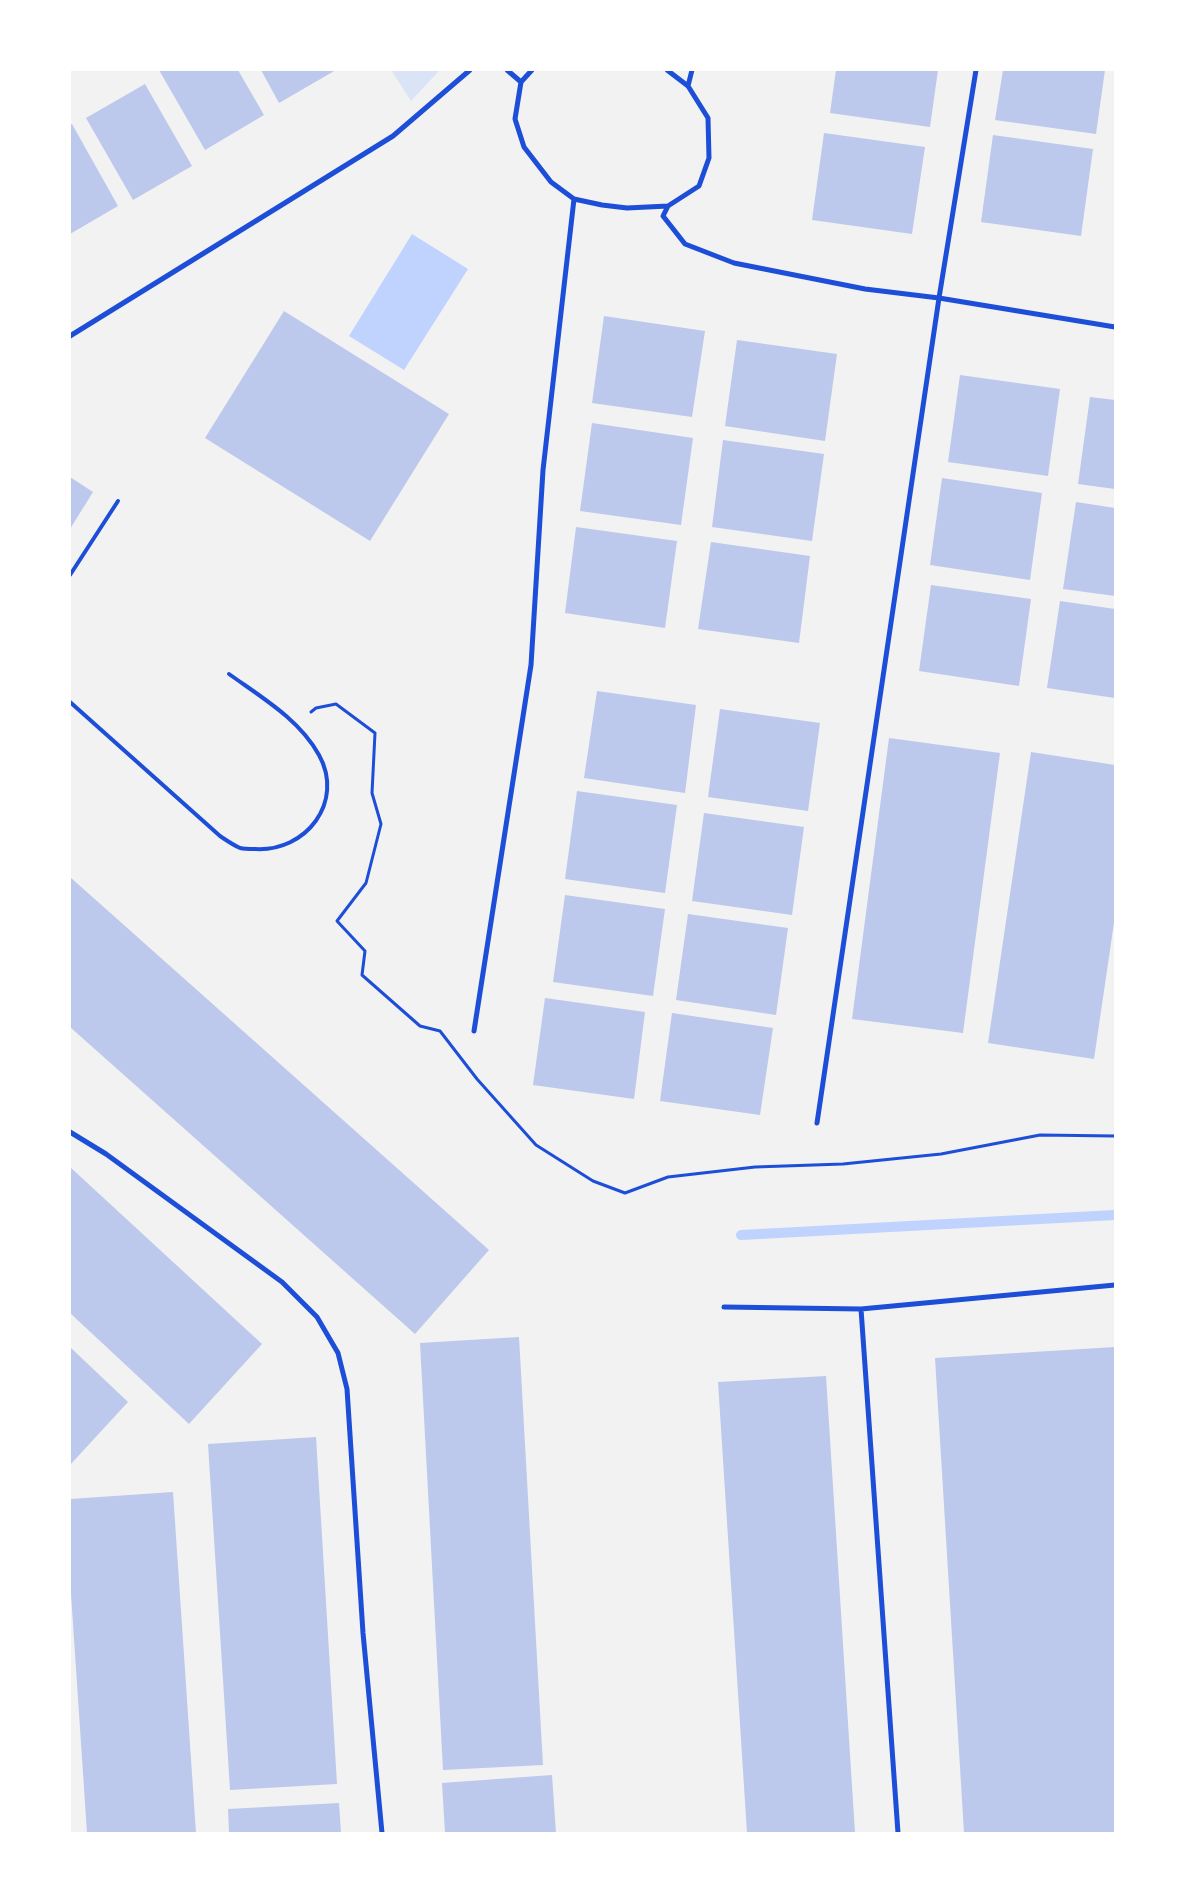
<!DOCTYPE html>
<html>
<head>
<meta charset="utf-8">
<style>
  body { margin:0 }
  #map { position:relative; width:1185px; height:1903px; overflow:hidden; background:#f2f2f2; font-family:Inter,sans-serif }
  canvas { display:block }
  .frame { position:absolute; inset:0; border:71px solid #fff; pointer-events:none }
</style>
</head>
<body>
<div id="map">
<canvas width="1185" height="1903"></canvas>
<div class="frame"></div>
</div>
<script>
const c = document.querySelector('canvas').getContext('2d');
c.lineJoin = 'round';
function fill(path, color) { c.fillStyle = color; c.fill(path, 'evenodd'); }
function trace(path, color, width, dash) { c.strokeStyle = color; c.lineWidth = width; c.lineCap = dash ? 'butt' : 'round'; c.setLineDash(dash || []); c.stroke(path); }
fill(new Path2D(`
  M391,70H440L411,101Z`), '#dbe4f7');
fill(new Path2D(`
  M412,234L468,269L404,370L349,336Z`), '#bfd3fe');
trace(new Path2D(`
  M741,1235L1115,1215`), '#bfd3fe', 10);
fill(new Path2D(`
  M159,70H238L264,115L205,150Z
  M261,70H336L279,103Z
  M836,70H938L930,127L830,113Z
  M1003,70H1105L1096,134L995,120Z
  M145,84L192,166L133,200L86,118Z
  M72,124L118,206L70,234V125Z
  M824,133L925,147L912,234L812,220Z
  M993,135L1093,149L1081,236L981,222Z
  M284,311L449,414L370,541L205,438Z
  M604,316L705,331L692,417L592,403Z
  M737,340L837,354L825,441L725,426Z
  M960,375L1060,389L1048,476L948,462Z
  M1090,397L1115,400V489L1078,484Z
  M592,423L693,438L681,525L580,511Z
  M723,440L824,454L812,541L712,527Z
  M70,477L93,492L70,529Z
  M942,478L1042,493L1030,580L930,565Z
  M1076,502L1115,508V596L1063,589Z
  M576,527L677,541L665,628L565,613Z
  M711,542L810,556L799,643L698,629Z
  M931,585L1031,599L1019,686L919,671Z
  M1060,601L1115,609V698L1047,688Z
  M597,691L696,705L685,793L584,778Z
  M720,709L820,723L808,811L708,797Z
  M889,738L1000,753L963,1033L852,1019Z
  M1031,752L1115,765V916L1094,1059L988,1043Z
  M577,791L677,805L665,893L565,879Z
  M704,813L804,827L792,915L692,901Z
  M70,877L489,1250L415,1334L70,1027Z
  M565,895L665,909L653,996L553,982Z
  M688,914L788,928L776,1015L676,1000Z
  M545,998L645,1012L634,1099L533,1085Z
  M672,1013L773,1028L760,1115L660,1101Z
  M70,1167L262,1344L189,1424L70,1313Z
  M519,1337L543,1765L443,1770L420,1343Z
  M70,1347L128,1402L70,1465Z
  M1115,1347V1833H964L935,1358Z
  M826,1376L855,1833H747L718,1382Z
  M316,1437L337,1784L230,1790L208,1444Z
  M173,1492L196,1833H87L70,1579V1499Z
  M552,1775L556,1833H445L442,1783Z
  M339,1803L341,1833H229L228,1809Z`), '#bdc9ec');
trace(new Path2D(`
  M311,712L316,708L336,704L375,733L372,793L381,824L366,883L337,921L365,951L362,975L420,1026L440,1031L477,1079L536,1145L593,1181L625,1193L668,1177L755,1167L843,1164L941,1154L1040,1135L1115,1136`), '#1d4ed8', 3);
trace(new Path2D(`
  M70,575L118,501
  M70,702L220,836C226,840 233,845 240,848C244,849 250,849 255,849C306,852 345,802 319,755C299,719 261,697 229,674`), '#1d4ed8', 4);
trace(new Path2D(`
  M507,70L521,82
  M532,70L521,82L515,119L524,147L551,182L574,199L602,205L627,208L668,206L699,186L709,158L708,118L688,86L667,70
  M688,86L692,70
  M668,206L663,216L685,244L734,263L865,289L939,298L1115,327
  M70,336L393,136L470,70
  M474,1031L531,665L543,470L574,199
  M817,1123L939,298L976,70
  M70,1132L106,1154L282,1282L317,1317L338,1353L347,1389L363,1633L382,1833
  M724,1307L861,1309L1115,1285
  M861,1309L898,1833`), '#1d4ed8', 5);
</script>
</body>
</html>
